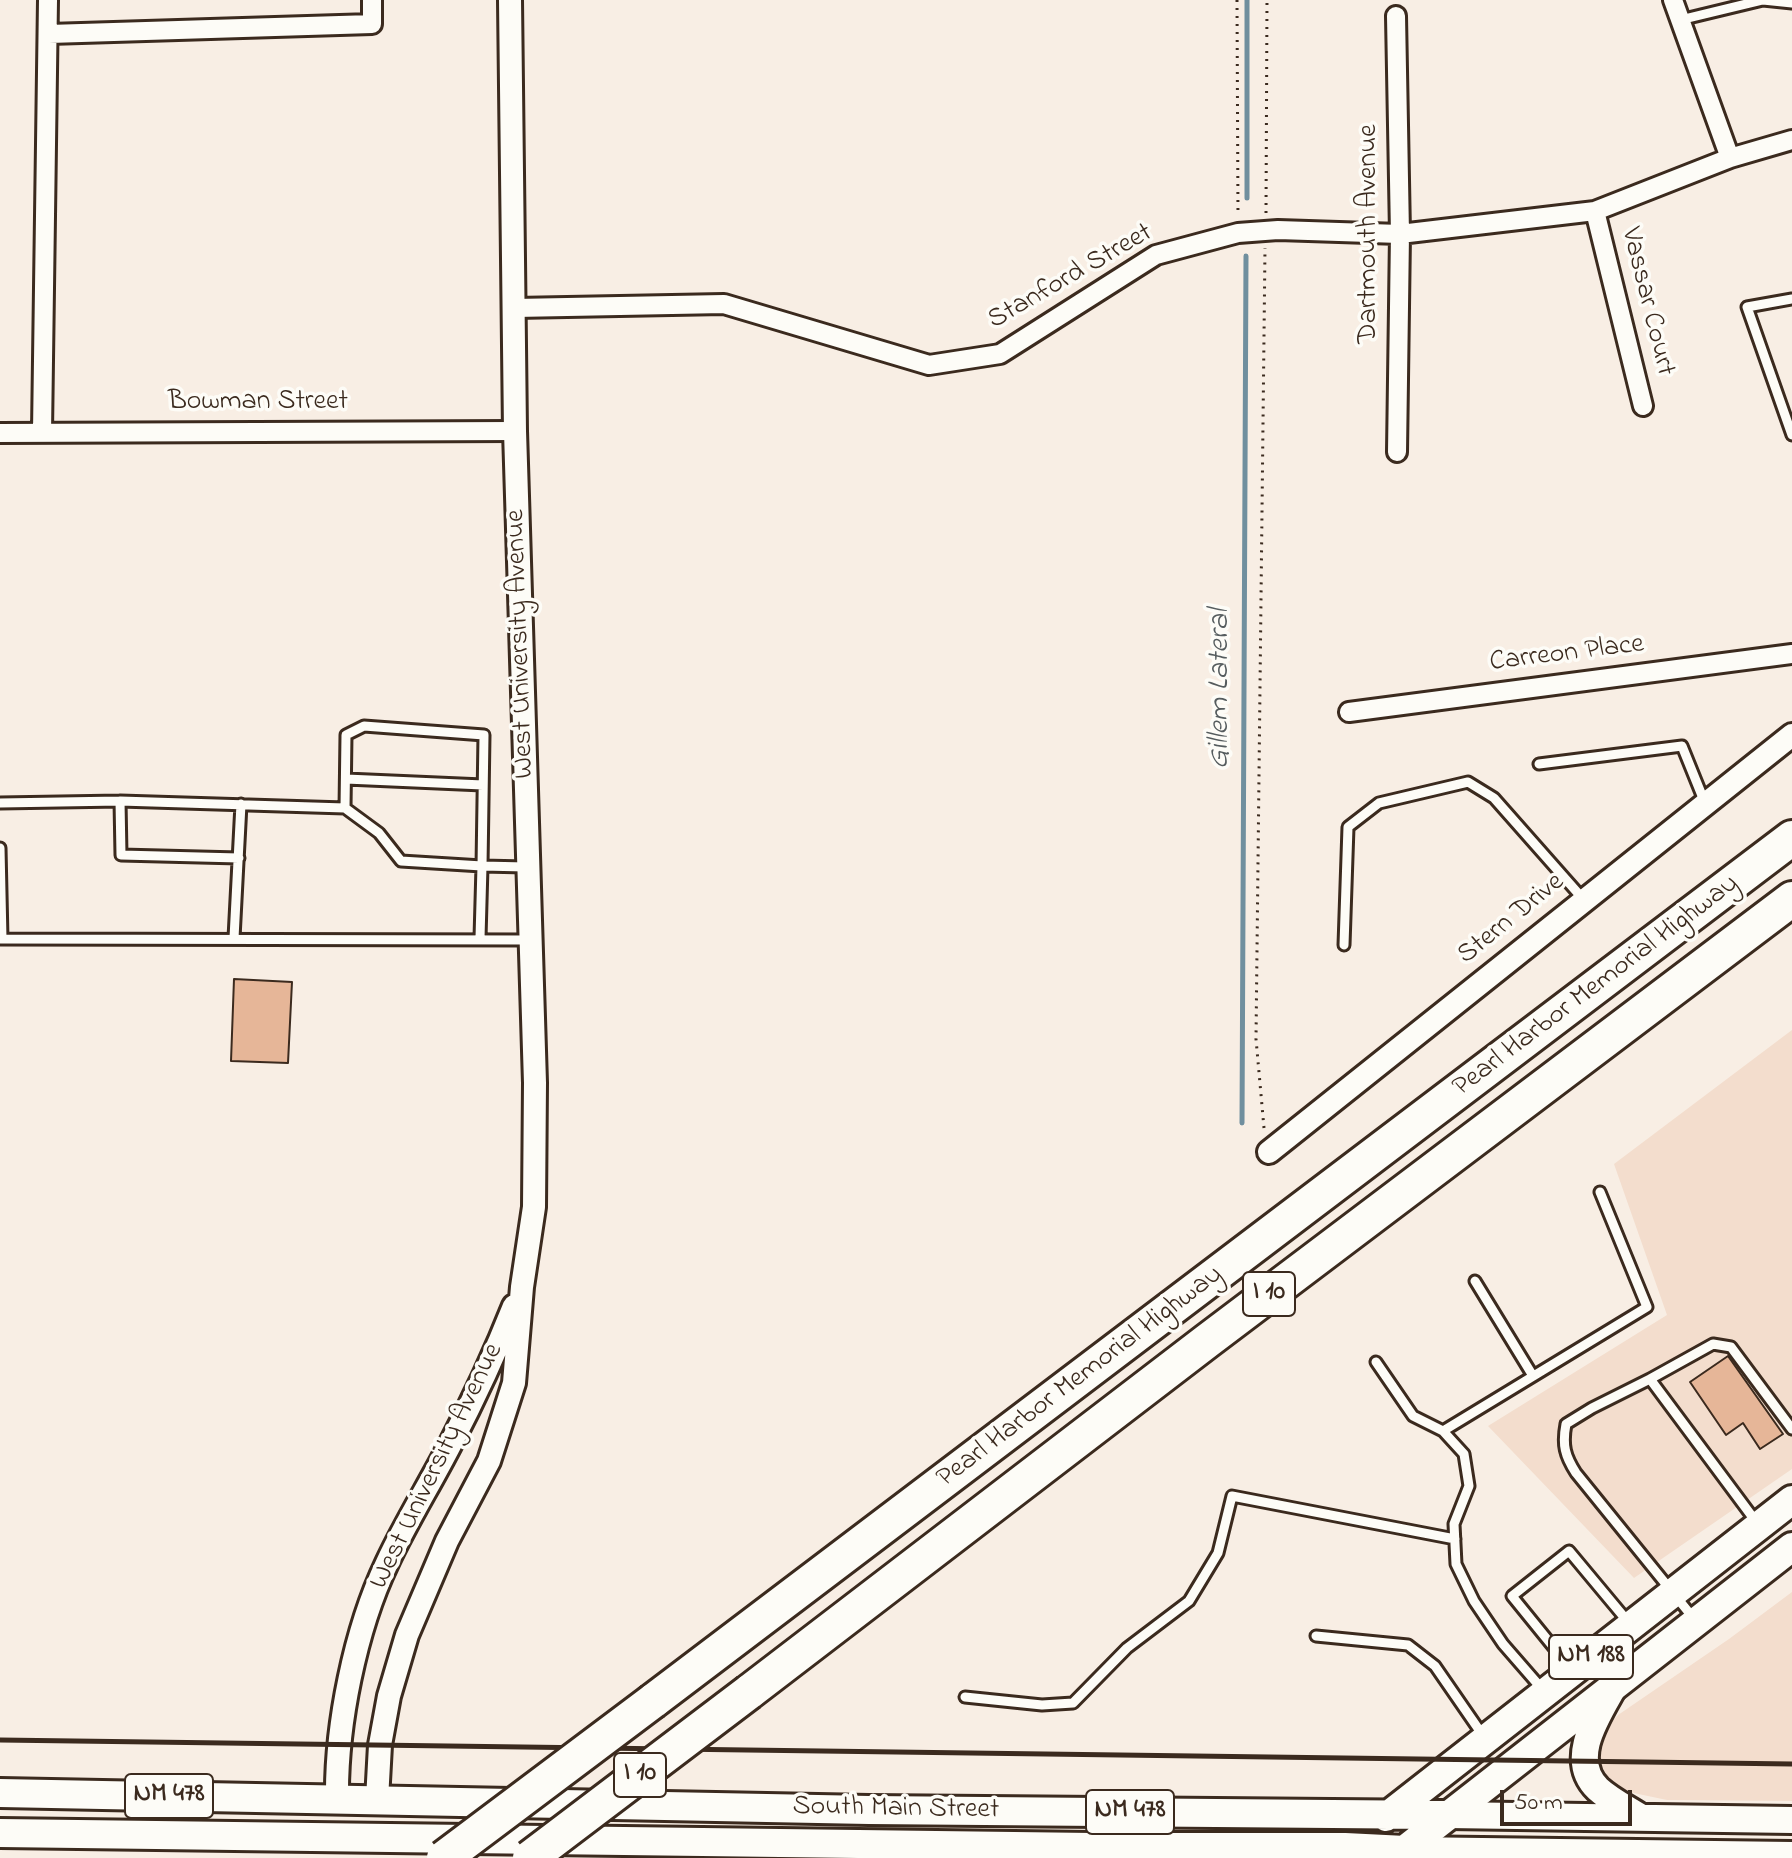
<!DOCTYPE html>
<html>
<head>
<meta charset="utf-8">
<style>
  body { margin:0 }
  #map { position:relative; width:1792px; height:1858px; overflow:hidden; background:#f8eee4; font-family:"Indie Flower",sans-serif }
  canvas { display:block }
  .scale { position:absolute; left:1500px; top:1790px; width:132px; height:36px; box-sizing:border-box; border:4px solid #3b2a1e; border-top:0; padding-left:10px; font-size:24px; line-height:28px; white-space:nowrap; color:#3b2a1e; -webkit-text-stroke:6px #fdfcf7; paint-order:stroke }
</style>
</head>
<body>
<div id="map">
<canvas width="1792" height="1858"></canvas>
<div class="scale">50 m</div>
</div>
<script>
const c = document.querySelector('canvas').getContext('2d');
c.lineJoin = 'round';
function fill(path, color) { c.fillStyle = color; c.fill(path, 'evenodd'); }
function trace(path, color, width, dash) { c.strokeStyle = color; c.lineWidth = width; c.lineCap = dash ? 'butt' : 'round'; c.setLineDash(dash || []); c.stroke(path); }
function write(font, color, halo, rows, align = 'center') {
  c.font = font + ' "Indie Flower",sans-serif'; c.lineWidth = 7; c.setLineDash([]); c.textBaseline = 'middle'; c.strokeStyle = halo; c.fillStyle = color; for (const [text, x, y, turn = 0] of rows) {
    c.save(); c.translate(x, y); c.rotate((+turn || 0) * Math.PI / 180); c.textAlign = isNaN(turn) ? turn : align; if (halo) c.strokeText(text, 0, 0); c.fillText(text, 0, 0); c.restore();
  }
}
fill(new Path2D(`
  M1792,1030V1469L1634,1578L1488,1426L1667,1315L1614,1164Z
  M1792,1592V1801L1667,1800L1624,1791L1599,1771L1597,1748L1602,1732L1618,1715L1729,1639Z`), '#f3ddcd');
trace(new Path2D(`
  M1247,0V198
  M1242,1123L1246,256`), '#708f9e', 5);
const building = new Path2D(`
  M234,979L292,982L288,1063L231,1061Z
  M1728,1356L1783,1434L1760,1449L1743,1423L1726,1435L1690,1382Z`);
fill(building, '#e6b698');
trace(building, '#3b2a1e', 2);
const service = new Path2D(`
  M1680,20L1763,0L1792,3
  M1792,299L1747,307L1792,435
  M1539,764L1682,746L1705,803
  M346,779L483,785
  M120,801L121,855L239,858
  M0,803L120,801L345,808L346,735L364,726L484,735L482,866L526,867
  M345,808L379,833L401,861L482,866L480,938
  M0,848L2,939
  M234,938L241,804
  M0,939L530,940
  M1344,945L1348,827L1379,803L1468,782L1494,798L1584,900
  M1475,1281L1533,1376
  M1376,1362L1413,1416L1443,1431L1464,1454L1469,1486L1454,1524L1456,1564L1474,1601L1503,1644L1543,1690
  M1650,1379L1713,1344L1731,1347L1792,1429
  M1443,1431L1647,1307L1600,1192
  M1695,1620L1576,1473C1565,1456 1562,1445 1566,1424L1592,1408L1650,1379L1757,1523
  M1316,1636L1408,1645L1435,1666L1484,1737
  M1572,1670L1512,1596L1569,1551L1629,1623
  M965,1697L1042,1705L1073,1703L1127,1648L1189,1601L1218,1553L1232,1496L1455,1539`);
const minor = new Path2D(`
  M1673,0L1730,158
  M1396,16L1400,234L1397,452
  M49,34L372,24V0
  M1595,211L1643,406
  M515,308L724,304L929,365L1000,354L1156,255L1238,233L1278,230L1400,234L1595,211L1730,158L1792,140
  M42,432L48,0
  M0,433L515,431
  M1349,712L1792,654`);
const tertiary = new Path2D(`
  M1269,1152L1792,735
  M337,1799C336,1725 355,1630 387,1563C406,1522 430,1484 450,1445C474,1399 495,1354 514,1306
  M377,1800L380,1745L389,1696L407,1635L447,1541L489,1461L514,1383L522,1287L534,1207L535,1083L515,431L510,0`);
const secondary = new Path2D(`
  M1614,1686C1598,1715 1567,1759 1598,1789C1610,1800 1626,1808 1640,1817
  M1448,1815L1792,1820
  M1405,1850L1792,1855`);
const primary = new Path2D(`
  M0,1793L869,1810L1448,1815
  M1386,1817L1792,1500
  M0,1833L1092,1847H1345L1405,1850
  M1394,1858L1792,1547`);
const motorway = new Path2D(`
  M749,1692L1207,1341L1792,899
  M653,1701L1792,838`);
trace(service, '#3b2a1e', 15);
trace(minor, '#3b2a1e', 24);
trace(tertiary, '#3b2a1e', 28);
trace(secondary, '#3b2a1e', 32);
trace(primary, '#3b2a1e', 34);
trace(motorway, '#3b2a1e', 40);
trace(new Path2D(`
  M1237,0L1238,216
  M1266,213L1267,0
  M1264,1128L1256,1039L1265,248`), '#3b2a1e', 3, [2, 6]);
trace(service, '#fdfcf7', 9);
trace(minor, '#fdfcf7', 18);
trace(tertiary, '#fdfcf7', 22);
trace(secondary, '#fdfcf7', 26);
trace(primary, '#fdfcf7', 28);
trace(motorway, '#fdfcf7', 34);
trace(new Path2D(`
  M0,1740L1792,1764`), '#3b2a1e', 5);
const motorwayBridge = new Path2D(`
  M444,1858L653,1701
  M530,1858L749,1692`);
trace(motorwayBridge, '#3b2a1e', 40, []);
trace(motorwayBridge, '#fdfcf7', 34);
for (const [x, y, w] of [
  [1269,1294,52],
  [1591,1657,84],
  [640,1775,52],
  [169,1796,88],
  [1130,1812,88]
]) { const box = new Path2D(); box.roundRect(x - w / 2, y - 22, w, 44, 6); c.fillStyle = '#fdfcf7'; c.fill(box); trace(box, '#3b2a1e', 2); }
write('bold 26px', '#3b2a1e', null, [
  ["I 10",1269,1294],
  ["NM 188",1591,1657],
  ["I 10",640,1775],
  ["NM 478",169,1796],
  ["NM 478",1130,1812]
]);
write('28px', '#3b2a1e', '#fdfcf7', [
  ["Dartmouth Avenue",1370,234,-90],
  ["Stanford Street",1071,278,-30],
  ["Vassar Court",1646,302,76],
  ["Bowman Street",258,403],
  ["West University Avenue",522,644,-92],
  ["Carreon Place",1567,655,-7],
  ["Stern Drive",1512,920,-39],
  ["Pearl Harbor Memorial Highway",1597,987,-37],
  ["Pearl Harbor Memorial Highway",1081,1378,-37],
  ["West University Avenue",438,1467,-64],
  ["South Main Street",896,1810,1]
]);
write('italic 30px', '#555c5e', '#fdfcf7', [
  ["Gillem Lateral",1222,689,-90]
]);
</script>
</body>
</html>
